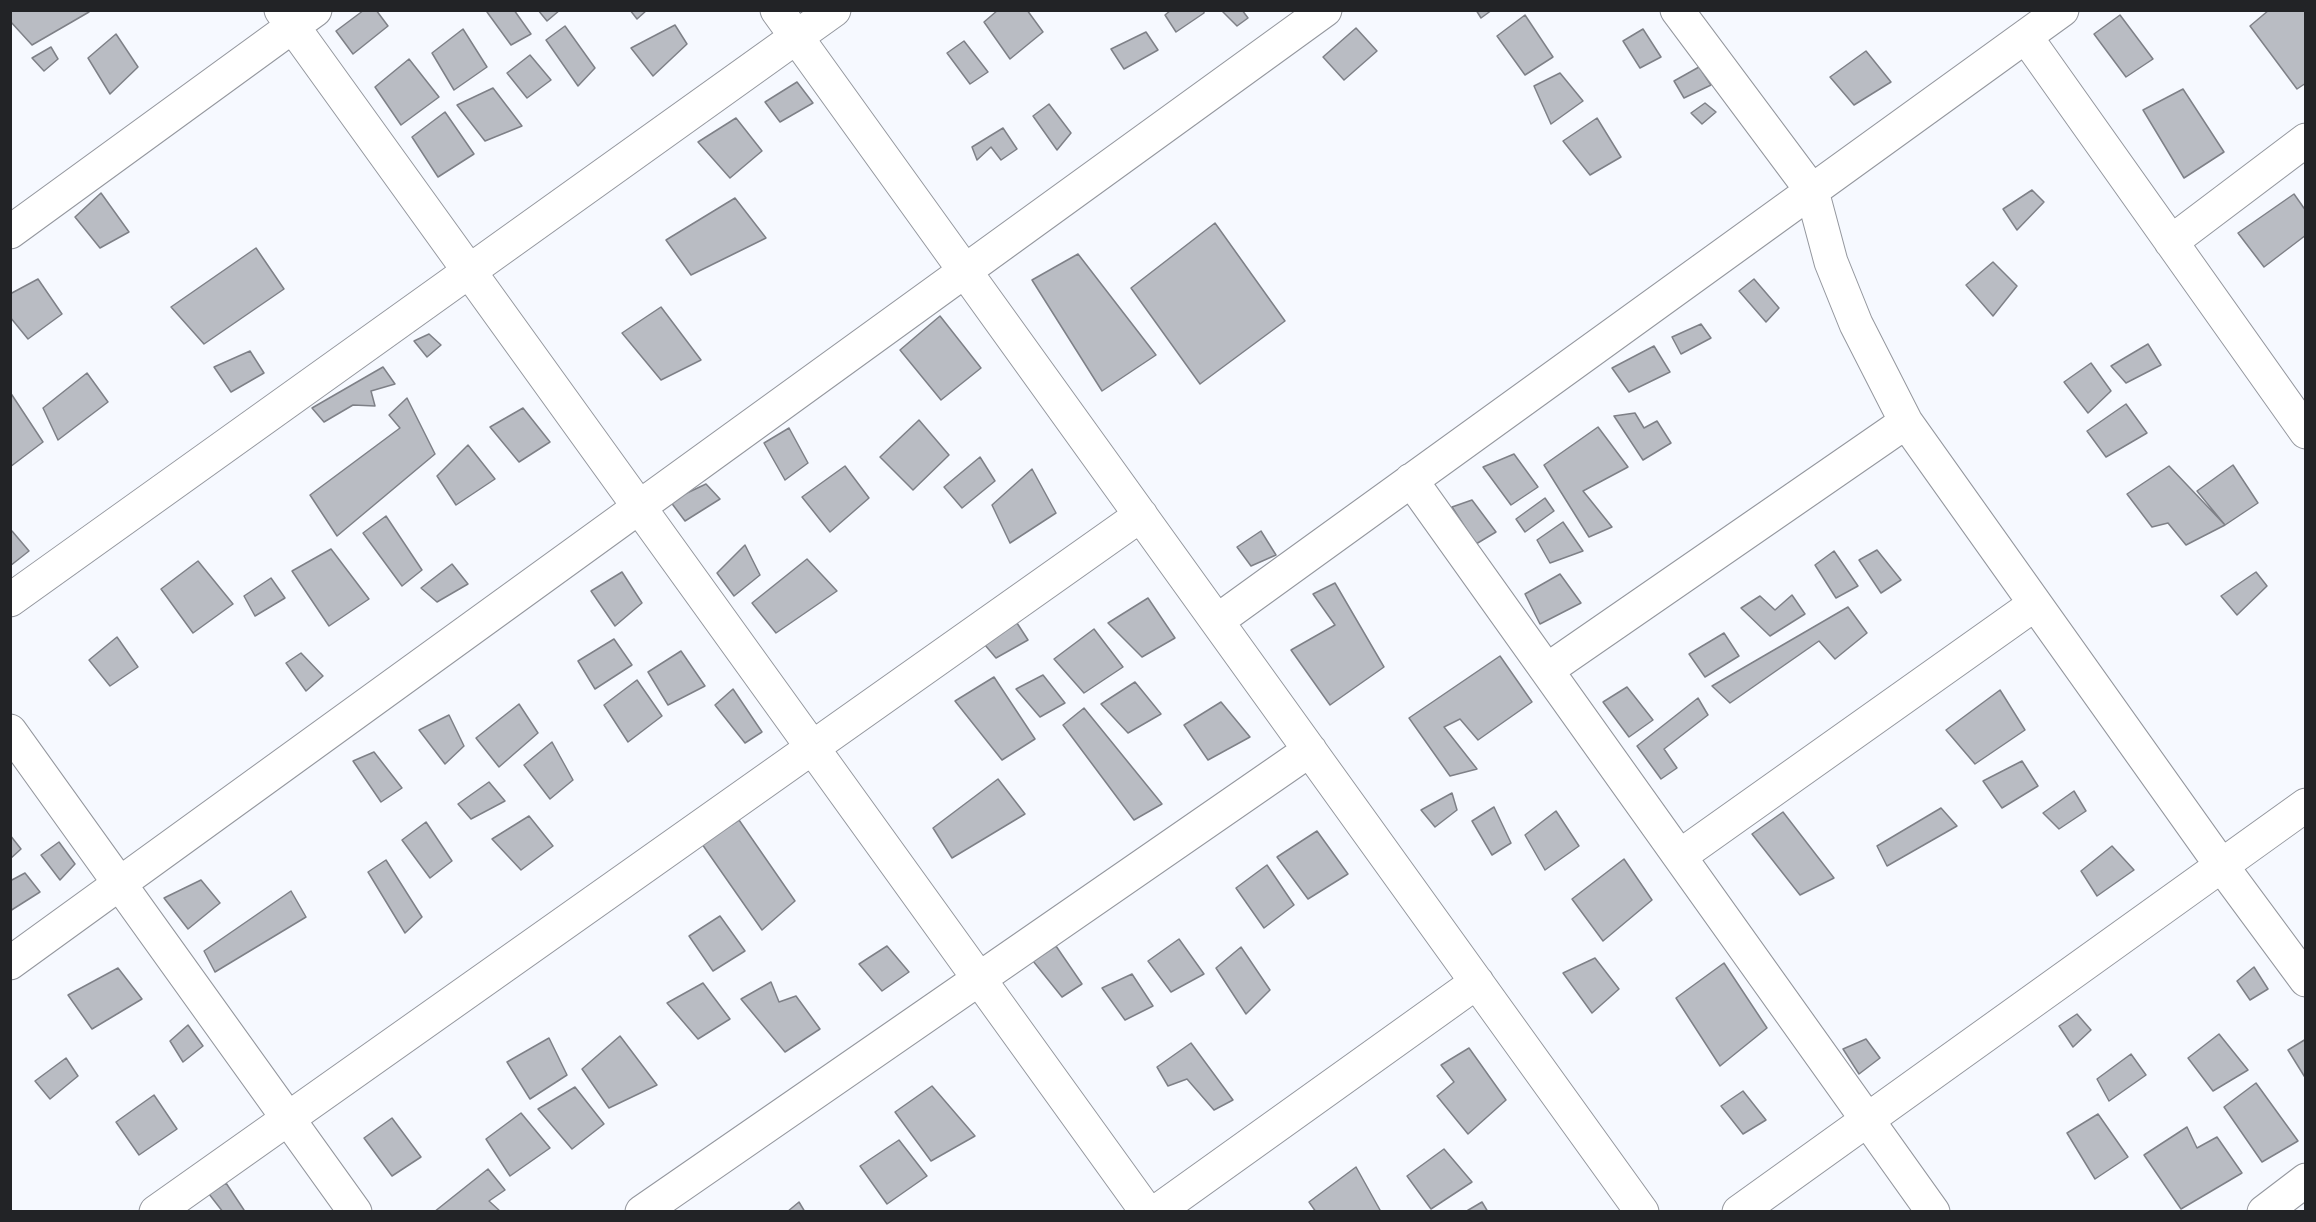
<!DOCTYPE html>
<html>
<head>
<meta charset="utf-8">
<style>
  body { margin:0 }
  #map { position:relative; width:2316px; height:1222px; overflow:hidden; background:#f6f9ff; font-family:"Noto Serif",serif }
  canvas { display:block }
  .frame { position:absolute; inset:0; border:12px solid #222326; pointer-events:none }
</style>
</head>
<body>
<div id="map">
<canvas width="2316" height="1222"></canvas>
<div class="frame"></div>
</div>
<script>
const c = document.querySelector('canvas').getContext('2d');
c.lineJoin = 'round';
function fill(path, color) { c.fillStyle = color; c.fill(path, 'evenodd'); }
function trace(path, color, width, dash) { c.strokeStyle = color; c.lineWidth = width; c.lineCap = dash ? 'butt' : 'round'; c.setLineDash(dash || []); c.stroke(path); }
const building = new Path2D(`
  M10,10H88L89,12L32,45L10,21Z
  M364,10H376L388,26L353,54L336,31Z
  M490,10H514L531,34L511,45L487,12Z
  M538,10H560L547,21Z
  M630,10H647L637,19Z
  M998,10H1027L1043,32L1010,59L984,22Z
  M1171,10H1204V13L1176,32L1165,15Z
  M1221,10H1242L1248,18L1237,26Z
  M1476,10H1492L1481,18Z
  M2269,10H2306V83L2297,89L2250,26Z
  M1525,15L1553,57L1525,75L1497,36Z
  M2120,15L2153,59L2126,77L2094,34Z
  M675,25L687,44L653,76L631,48Z
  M565,26L595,68L578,86L546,40Z
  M1356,28L1377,51L1344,80L1323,57Z
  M463,29L487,67L454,90L432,53Z
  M1643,29L1661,57L1640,68L1623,41Z
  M1146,32L1158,50L1124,69L1111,49Z
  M116,34L138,67L110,94L88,58Z
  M964,41L988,72L970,84L947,53Z
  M51,47L58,59L44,71L32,58Z
  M1866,51L1891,82L1854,105L1830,77Z
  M530,55L551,80L527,98L507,73Z
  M409,59L439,97L401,125L375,87Z
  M1699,67L1711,85L1684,98L1674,81Z
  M1560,73L1583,101L1551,124L1534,86Z
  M797,82L813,103L780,122L765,102Z
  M493,88L522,126L485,141L457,105Z
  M2183,89L2224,152L2184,178L2143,110Z
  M1705,103L1716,112L1702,124L1691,113Z
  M1049,104L1071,133L1057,150L1033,116Z
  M445,112L474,154L438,177L412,137Z
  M736,118L762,151L730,178L698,142Z
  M1597,118L1621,157L1590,175L1563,141Z
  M1003,128L1017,149L1001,160L991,147L977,160L972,147Z
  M2032,190L2044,202L2017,230L2003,209Z
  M101,193L129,232L100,248L75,217Z
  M2294,194L2306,211V235L2264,267L2238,233Z
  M735,198L766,238L691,275L666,240Z
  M1215,223L1285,321L1200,384L1131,288Z
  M256,248L284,289L204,344L171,307Z
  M1078,254L1156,355L1102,391L1032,280Z
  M1993,262L2017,286L1993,316L1966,285Z
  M38,279L62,314L28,339L10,317V294Z
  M1754,279L1779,308L1766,322L1739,291Z
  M661,307L701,360L661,380L622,333Z
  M940,316L981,368L941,400L900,350Z
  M1701,324L1711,338L1681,354L1672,337Z
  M429,334L441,345L427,357L414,341Z
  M2148,344L2161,365L2126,383L2111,366Z
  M1654,346L1670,372L1629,392L1612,368Z
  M250,351L264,373L231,392L214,367Z
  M2091,363L2111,391L2088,413L2064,382Z
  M383,367L395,384L371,391L375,406L353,405L324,422L312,408Z
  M87,373L108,402L58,440L43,408Z
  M10,392L43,442L10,467Z
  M407,398L435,454L337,536L310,495L400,428L389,415Z
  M2126,404L2147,433L2106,457L2087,431Z
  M523,408L550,442L519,462L490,427Z
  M1635,413L1644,428L1657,421L1671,443L1643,460L1614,416Z
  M919,420L949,455L913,490L880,457Z
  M1598,427L1628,467L1583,491L1612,527L1589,537L1544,465Z
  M789,428L808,463L785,480L764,443Z
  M468,445L495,479L456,505L437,476Z
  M1514,454L1538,487L1511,505L1483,467Z
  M980,457L995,481L962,508L944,487Z
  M2233,465L2258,503L2225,525L2197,491Z
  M845,466L869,498L830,532L802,497Z
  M2169,466L2225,525L2186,545L2168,523L2152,527L2127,494Z
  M1032,469L1056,513L1010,543L992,505Z
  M706,484L720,499L685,521L670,501Z
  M1545,498L1554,511L1525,532L1516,519Z
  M1472,500L1496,532L1476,544L1452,507Z
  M386,516L422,570L402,586L363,533Z
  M1563,522L1583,551L1550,563L1537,540Z
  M12,531L29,551L10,566V532Z
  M1261,531L1276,555L1251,566L1237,547Z
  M745,545L760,575L734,596L717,573Z
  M331,549L369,599L329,626L292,571Z
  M1877,550L1901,580L1881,593L1859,560Z
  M1834,551L1858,586L1836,598L1815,565Z
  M807,559L837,591L776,633L752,603Z
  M198,561L233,604L193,633L161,589Z
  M452,564L468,584L437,602L421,588Z
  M622,572L642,603L615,626L591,591Z
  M2256,572L2267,586L2237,615L2221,596Z
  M1560,574L1581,603L1540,624L1525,594Z
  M271,578L285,598L255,616L244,596Z
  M1335,583L1384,667L1330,705L1291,650L1335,625L1313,594Z
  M1792,595L1805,614L1770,636L1741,608L1760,596L1775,610Z
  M1148,598L1175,638L1142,657L1108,623Z
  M1848,607L1867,633L1835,659L1819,641L1730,703L1712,686Z
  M1017,623L1028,640L996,658L985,645Z
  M1094,629L1123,667L1084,693L1054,659Z
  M1724,633L1739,656L1705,677L1689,654Z
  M117,637L138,667L110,686L89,660Z
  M614,639L632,665L595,689L578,661Z
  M681,651L705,686L668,705L648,672Z
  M301,653L323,676L306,691L286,663Z
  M1500,656L1532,702L1478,740L1460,719L1444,727L1477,769L1450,776L1409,718Z
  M1043,675L1065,703L1040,717L1016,689Z
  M994,677L1035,739L1002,760L955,701Z
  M637,680L662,716L628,742L604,705Z
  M1135,682L1161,714L1128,733L1101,704Z
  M1627,687L1653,720L1629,737L1603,702Z
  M733,689L762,732L745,743L715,705Z
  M2000,690L2025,730L1975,764L1946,730Z
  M1698,698L1708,715L1664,749L1677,768L1661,779L1637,746Z
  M1221,702L1250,737L1208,760L1184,725Z
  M519,704L538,733L499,767L476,738Z
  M1084,708L1162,804L1134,820L1063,725Z
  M449,715L464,746L445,764L419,730Z
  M552,742L573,780L550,799L524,765Z
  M374,752L402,788L381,802L353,761Z
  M2022,761L2038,786L2002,808L1983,781Z
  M998,779L1025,814L952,858L933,828Z
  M489,782L505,801L471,819L458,804Z
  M2074,791L2086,811L2059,829L2043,813Z
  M1452,793L1457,810L1435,827L1421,810Z
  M1494,807L1511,843L1492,855L1472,821Z
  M1941,808L1957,826L1887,866L1877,846Z
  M1556,811L1579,846L1545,870L1525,835Z
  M1783,812L1834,878L1800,895L1752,834Z
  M529,816L553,846L521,870L492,839Z
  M739,820L795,901L762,930L702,844Z
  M426,822L452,861L430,878L402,840Z
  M1317,831L1348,874L1308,899L1277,857Z
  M10,835L21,849L10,859Z
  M59,842L75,864L60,880L41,855Z
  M2112,846L2134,870L2097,896L2081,871Z
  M1624,859L1652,900L1603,941L1572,899Z
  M386,860L422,917L405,933L368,872Z
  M1267,865L1294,905L1264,928L1236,888Z
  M25,873L40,892L10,911V881Z
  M201,880L220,903L188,929L164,898Z
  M291,891L306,917L215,972L204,951Z
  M720,916L745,951L713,971L689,936Z
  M1179,939L1204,974L1171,992L1148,961Z
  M887,946L909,972L882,991L859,964Z
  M1056,946L1082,984L1062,997L1033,961Z
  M1241,947L1270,990L1246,1014L1216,968Z
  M1595,958L1619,989L1592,1013L1563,973Z
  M1724,963L1767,1028L1720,1066L1676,998Z
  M2254,967L2268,989L2250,1000L2237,981Z
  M118,968L142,999L92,1029L68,995Z
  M1132,974L1153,1006L1125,1020L1102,988Z
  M771,982L779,1002L796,996L820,1029L785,1052L741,999Z
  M703,983L730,1019L698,1039L667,1003Z
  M2077,1014L2091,1030L2073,1047L2059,1026Z
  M188,1025L203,1046L183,1062L170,1041Z
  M2219,1034L2248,1070L2213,1091L2188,1058Z
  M620,1036L657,1085L609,1108L582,1069Z
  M549,1038L567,1075L530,1099L507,1062Z
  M1866,1039L1880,1058L1859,1074L1843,1049Z
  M2306,1039V1079L2288,1050Z
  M1191,1043L1233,1100L1214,1110L1187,1079L1168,1086L1157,1067Z
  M1469,1048L1506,1100L1468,1134L1437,1096L1454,1082L1441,1065Z
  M2131,1054L2146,1075L2109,1101L2097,1079Z
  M66,1058L78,1076L50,1099L35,1081Z
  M2256,1083L2298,1141L2262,1162L2224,1107Z
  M932,1086L975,1136L931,1161L895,1112Z
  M575,1087L604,1124L572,1149L538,1109Z
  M1743,1091L1766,1120L1743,1134L1721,1106Z
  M154,1095L177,1129L139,1155L116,1122Z
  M521,1113L550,1148L510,1176L486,1139Z
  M2098,1114L2128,1157L2095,1179L2067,1133Z
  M392,1118L421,1157L392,1176L364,1138Z
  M2187,1127L2197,1148L2217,1137L2242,1173L2181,1209L2144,1155Z
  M899,1140L927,1176L887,1204L860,1166Z
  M1444,1149L1472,1182L1431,1209L1407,1176Z
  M1356,1167L1380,1210L1377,1212H1316L1309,1202Z
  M488,1169L505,1190L489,1201L501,1212H434Z
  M226,1183L244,1210L242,1212H223L209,1194Z
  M799,1202L805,1212H787Z
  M1482,1202L1488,1212H1465Z`);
fill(building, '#b9bcc3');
trace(building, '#7e8087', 1.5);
const minor = new Path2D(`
  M281,10L1147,1212
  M777,10L1642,1212
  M1677,10L1812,191L1831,262L1856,324L1906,422L2221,865L2306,980
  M2026,37L2306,432
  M10,232L315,10
  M2171,242L2306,140
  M1411,480L1933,1212
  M10,600L834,10
  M1217,621L2062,10
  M1547,670L1906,422
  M10,731L355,1212
  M1680,856L2035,604
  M10,963L1325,10
  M156,1212L1141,515
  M642,1212L1310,750
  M1156,1212L1477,982
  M1739,1212L2306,805
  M2264,1212L2306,1180`);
trace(minor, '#94979e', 35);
trace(minor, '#fff', 33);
</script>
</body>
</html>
